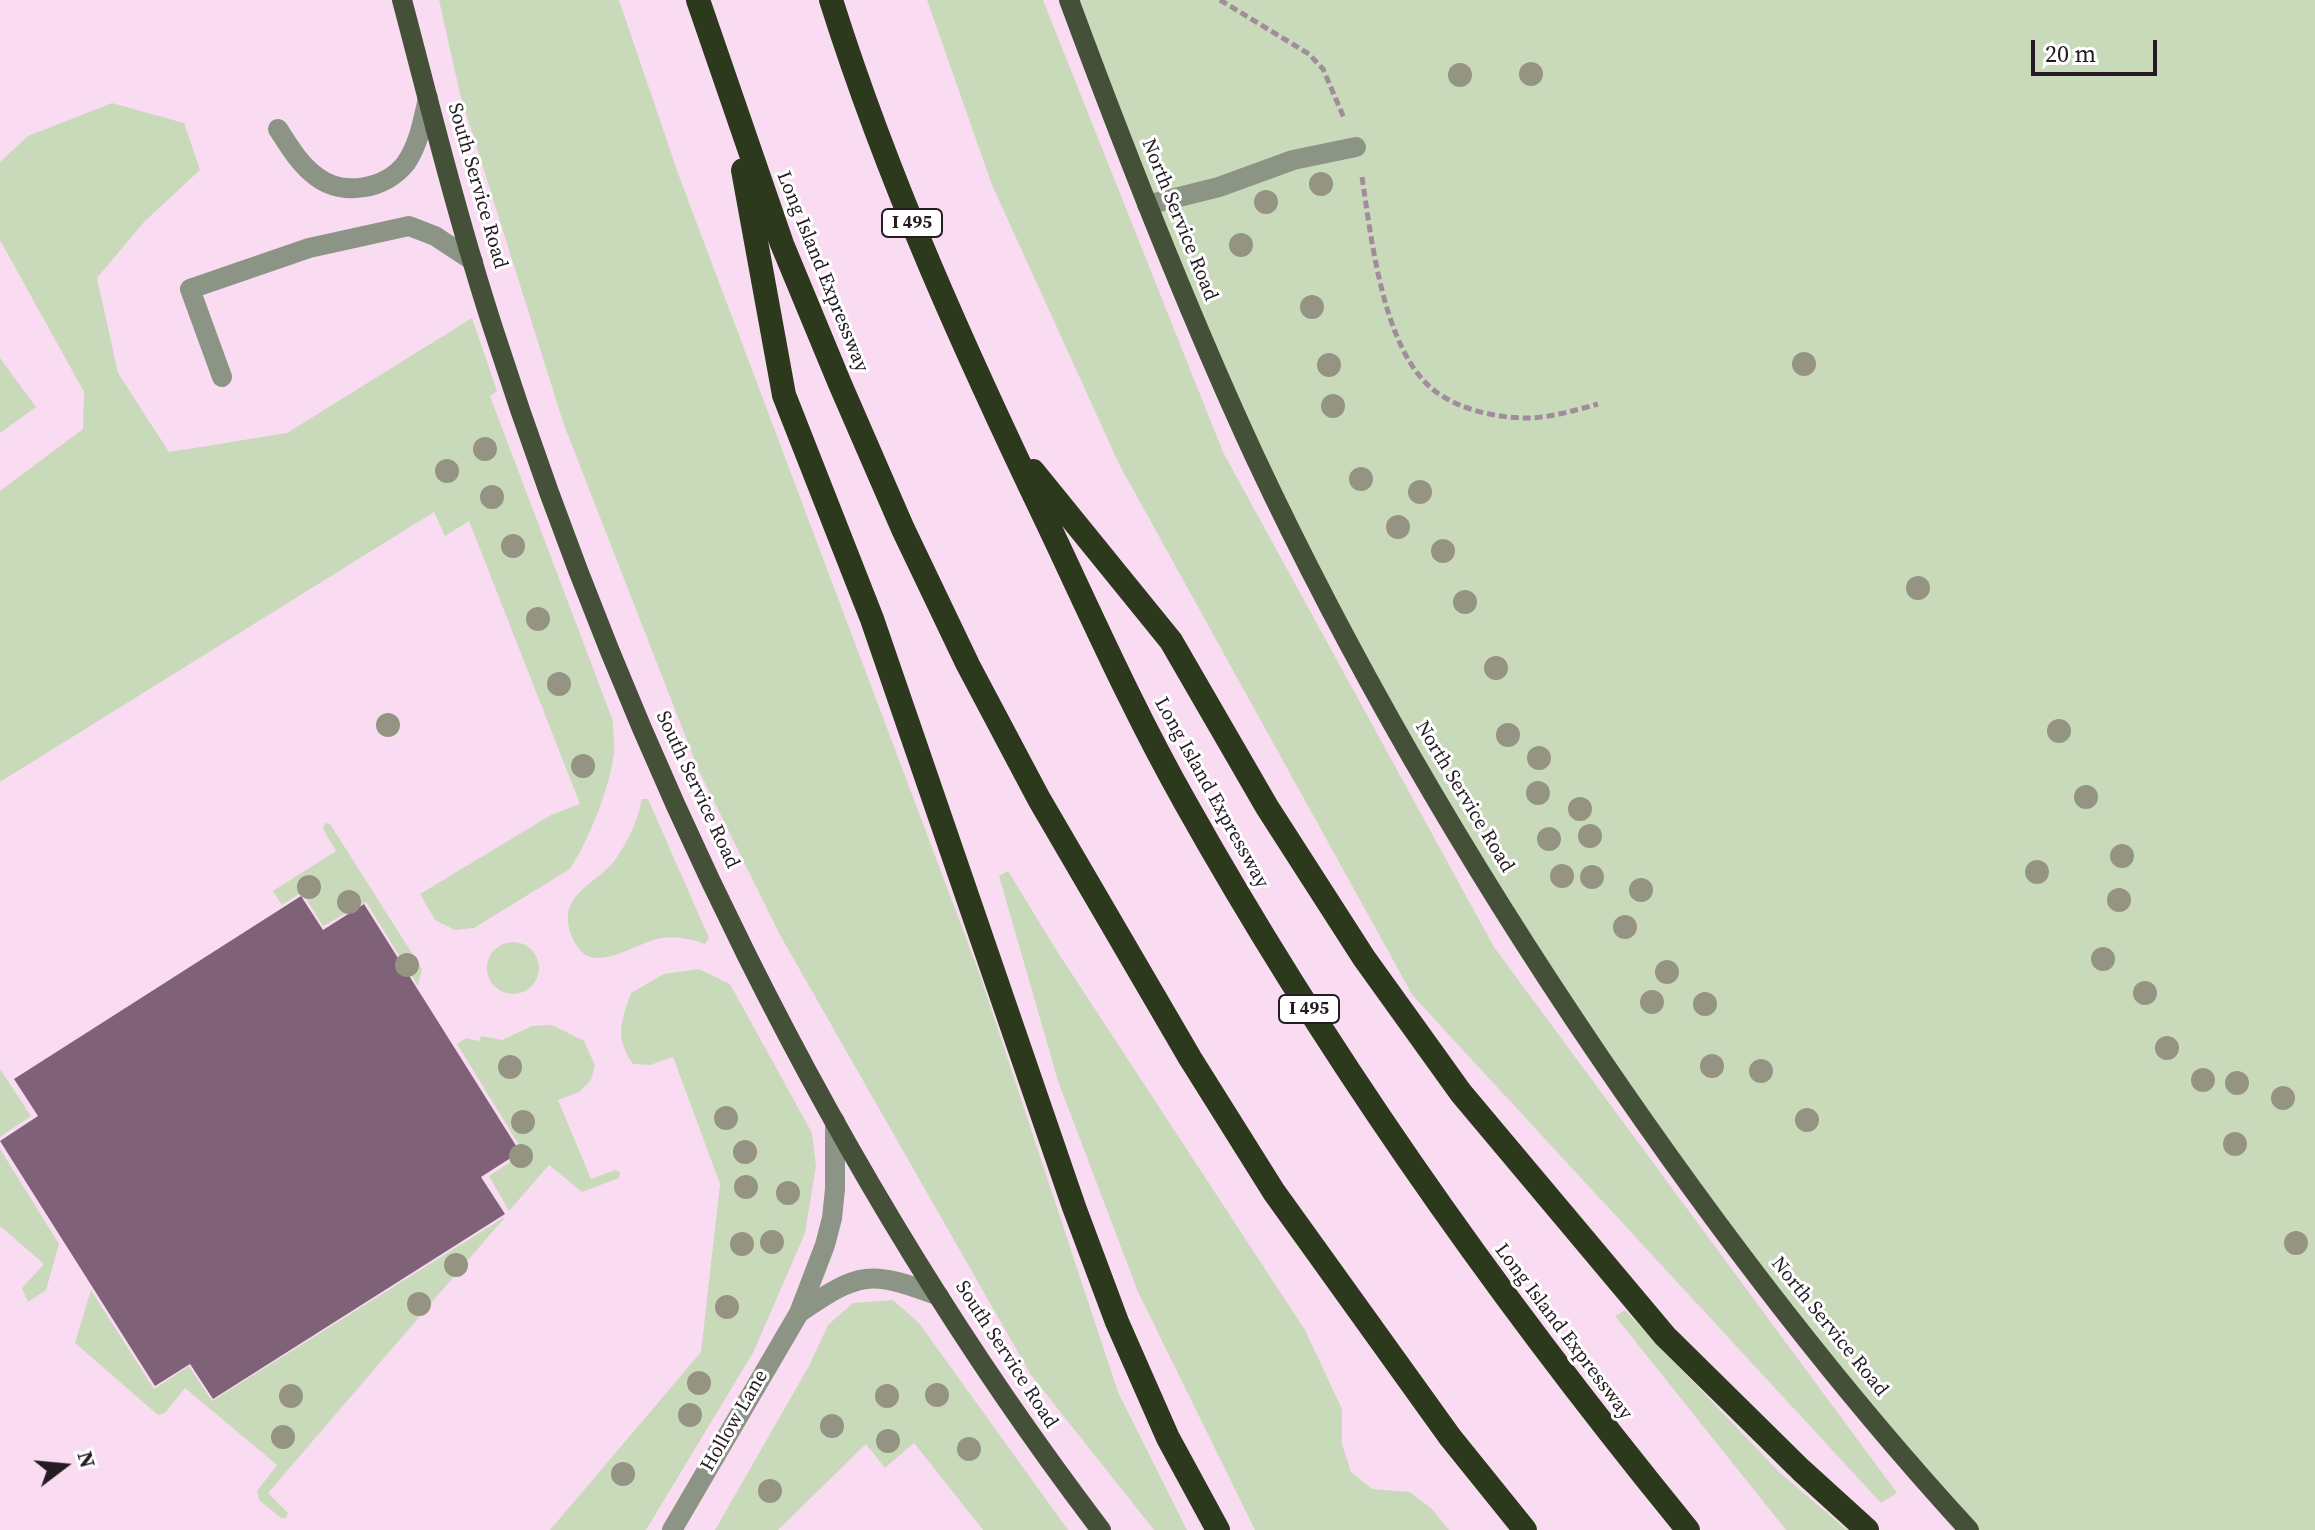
<!DOCTYPE html>
<html>
<head>
<meta charset="utf-8">
<style>
  body { margin:0 }
  #map { position:relative; width:2315px; height:1530px; overflow:hidden; background:#fadcf2; font-family:"Source Serif 4",serif }
  canvas { display:block }
  .north { position:absolute; left:24px; top:1426px; width:80px; height:80px; -webkit-text-stroke:6px #fff; paint-order:stroke; rotate:74deg; font-size:22px; font-weight:700; line-height:32px; text-align:center; color:#251b23 }
  .north::after { content:''; display:block; margin:auto; width:28px; height:36px; background:#251b23; clip-path:polygon(50% 0,100% 100%,50% 72%,0 100%) }
  .scale { position:absolute; left:2031px; top:40px; width:126px; height:36px; box-sizing:border-box; border:4px solid #251b23; border-top:0; padding-left:10px; font-size:24px; line-height:28px; white-space:nowrap; color:#251b23; -webkit-text-stroke:6px #fff; paint-order:stroke }
</style>
</head>
<body>
<div id="map">
<canvas width="2315" height="1530"></canvas>
<div class="north">N</div>
<div class="scale">20 m</div>
</div>
<script>
const c = document.querySelector('canvas').getContext('2d');
c.lineJoin = 'round';
function fill(path, color) { c.fillStyle = color; c.fill(path, 'evenodd'); }
function trace(path, color, width, dash) { c.strokeStyle = color; c.lineWidth = width; c.lineCap = dash ? 'butt' : 'round'; c.setLineDash(dash || []); c.stroke(path); }
function write(font, color, halo, rows, align = 'center') {
  c.font = font + ' "Source Serif 4",serif'; c.lineWidth = 6; c.setLineDash([]); c.textBaseline = 'middle'; c.strokeStyle = halo; c.fillStyle = color; for (const [text, x, y, turn = 0] of rows) {
    c.save(); c.translate(x, y); c.rotate((+turn || 0) * Math.PI / 180); c.textAlign = isNaN(turn) ? turn : align; if (halo) c.strokeText(text, 0, 0); c.fillText(text, 0, 0); c.restore();
  }
}
fill(new Path2D(`
  M439,0H619L679,176L980,975L1118,1392L1187,1530H1154L1031,1375L780,935L699,771L564,425L460,94Z
  M927,0H1043L1223,452L1494,947L1897,1493L1881,1503L1413,996L1119,464L992,185Z
  M1069,0H2315V1530H1969L1831,1369L1478,869L1257,461Z
  M112,103L184,123L200,170L145,221L97,278L118,373L169,452L287,433L472,318L497,391L490,396L613,721C613,731 615,743 614,753C610,787 589,840 570,869L474,928L455,930L435,920L420,894L551,815L580,804L469,521L445,536L434,512L0,782V491L83,429L84,392L0,240V162L28,136Z
  M0,358L36,407L0,433Z
  M642,799H648L709,938L705,944C689,939 674,935 657,939C632,945 592,976 575,943C570,933 567,926 568,914C571,890 602,878 615,860C629,840 637,822 642,799Z
  M325,823L330,824L422,969L418,986L366,902L323,926L302,892L282,905L273,891L336,851L323,829Z
  M1008,871L1055,948L1305,1330L1342,1409V1444L1351,1472L1372,1489L1410,1492L1432,1509L1449,1530H1255L1254,1528L1138,1292L1058,1081L999,876Z
  M487 968a26 26 0 1 1 52 0a26 26 0 1 1-52 0Z
  M699,969L730,984L812,1133L816,1166L805,1233L754,1351L646,1530H550L701,1352L720,1184L673,1057L650,1065L633,1064C614,1037 621,1022 631,993L664,974Z
  M552,1025L584,1041L595,1065L591,1080L579,1092L558,1100L591,1179L615,1170L620,1172L619,1178L582,1192L549,1165L509,1211L489,1176L524,1153L457,1044L466,1038L479,1041L481,1036L502,1040L532,1026Z
  M0,1069L31,1116L0,1137Z
  M0,1149L59,1244L46,1290L28,1302L22,1288L44,1264L0,1226Z
  M506,1216L268,1493L288,1513L286,1518H281L259,1500L257,1491L277,1465L185,1388L165,1413L158,1415L75,1343L91,1290L154,1389L189,1366L212,1401Z
  M893,1300L919,1323L1068,1530H983L914,1443L885,1468L866,1444L778,1530H715L809,1366L828,1325L853,1303Z
  M1625,1310L1779,1472L1847,1530H1786L1615,1316Z`), '#c9daba');
fill(new Path2D(`
  M301,896L323,930L364,904L520,1152L481,1177L505,1214L213,1399L190,1364L155,1386L0,1141L38,1116L14,1079Z`), '#7f6278');
trace(new Path2D(`
  M1220,0L1309,54L1323,69L1344,118
  M1362,177C1371,237 1382,336 1424,381C1447,407 1493,418 1526,418C1550,418 1576,410 1598,404`), '#a18c9c', 5, [8, 4]);
trace(new Path2D(`
  M278,129C289,146 300,165 317,177C343,197 386,189 406,163C419,144 423,120 428,98
  M1147,205L1219,187L1293,160L1356,147
  M222,377L190,289L309,248L409,226L435,236L473,261
  M799,1313C860,1271 870,1270 939,1296
  M672,1530L799,1313L825,1245L832,1218L835,1189V1121`), '#8c9486', 20);
trace(new Path2D(`
  M402,0C431,110 458,220 493,328C629,752 831,1176 1101,1530
  M1069,0C1126,154 1186,308 1255,457C1353,666 1470,866 1599,1056C1712,1222 1833,1382 1969,1530`), '#445038', 20);
trace(new Path2D(`
  M698,0L782,244L840,384L903,529L968,665L1039,799L1190,1058L1274,1192L1450,1437L1525,1530
  M831,0C888,181 966,353 1048,524C1092,617 1134,712 1185,802C1330,1061 1500,1300 1688,1530
  M743,170L784,395L872,619L1074,1207L1117,1322L1168,1438L1218,1530
  M1033,471L1171,641L1267,807L1364,958L1461,1093L1665,1336L1801,1470L1867,1530`), '#2c391d', 24);
c.fillStyle = '#959482';
for (const [x, y] of [
  [1531,74],
  [1460,75],
  [1321,184],
  [1266,202],
  [1241,245],
  [1312,307],
  [1804,364],
  [1329,365],
  [1333,406],
  [485,449],
  [447,471],
  [1361,479],
  [1420,492],
  [492,497],
  [1398,527],
  [513,546],
  [1443,551],
  [1918,588],
  [1465,602],
  [538,619],
  [1496,668],
  [559,684],
  [388,725],
  [2059,731],
  [1508,735],
  [1539,758],
  [583,766],
  [1538,793],
  [2086,797],
  [1580,809],
  [1590,836],
  [1549,839],
  [2122,856],
  [2037,872],
  [1562,876],
  [1592,877],
  [309,887],
  [1641,890],
  [2119,900],
  [349,902],
  [1625,927],
  [2103,959],
  [407,965],
  [1667,972],
  [2145,993],
  [1652,1002],
  [1705,1004],
  [2167,1048],
  [1712,1066],
  [510,1067],
  [1761,1071],
  [2203,1080],
  [2237,1083],
  [2283,1098],
  [726,1118],
  [1807,1120],
  [523,1122],
  [2235,1144],
  [745,1152],
  [521,1156],
  [746,1187],
  [788,1193],
  [772,1242],
  [2296,1243],
  [742,1244],
  [456,1265],
  [419,1304],
  [727,1307],
  [699,1383],
  [937,1395],
  [291,1396],
  [887,1396],
  [690,1415],
  [832,1426],
  [283,1437],
  [888,1441],
  [969,1449],
  [623,1474],
  [770,1491]
]) { c.beginPath(); c.arc(x, y, 12, 0, 2 * Math.PI); c.fill(); }
for (const [x, y, w] of [
  [912,223,60],
  [1309,1009,60]
]) { const box = new Path2D(); box.roundRect(x - w / 2, y - 14, w, 28, 6); c.fillStyle = '#fff'; c.fill(box); trace(box, '#251b23', 2); }
write('bold 18px', '#251b23', null, [
  ["I 495",912,223],
  ["I 495",1309,1009]
]);
write('20px', '#251b23', '#fff', [
  ["South Service Road",477,186,74],
  ["North Service Road",1179,220,68],
  ["Long Island Expressway",822,272,68],
  ["South Service Road",697,790,65],
  ["Long Island Expressway",1211,793,61],
  ["North Service Road",1464,797,59],
  ["North Service Road",1829,1327,51],
  ["Long Island Expressway",1563,1332,53],
  ["South Service Road",1006,1355,57],
  ["Hollow Lane",735,1421,-60]
]);
</script>
</body>
</html>
